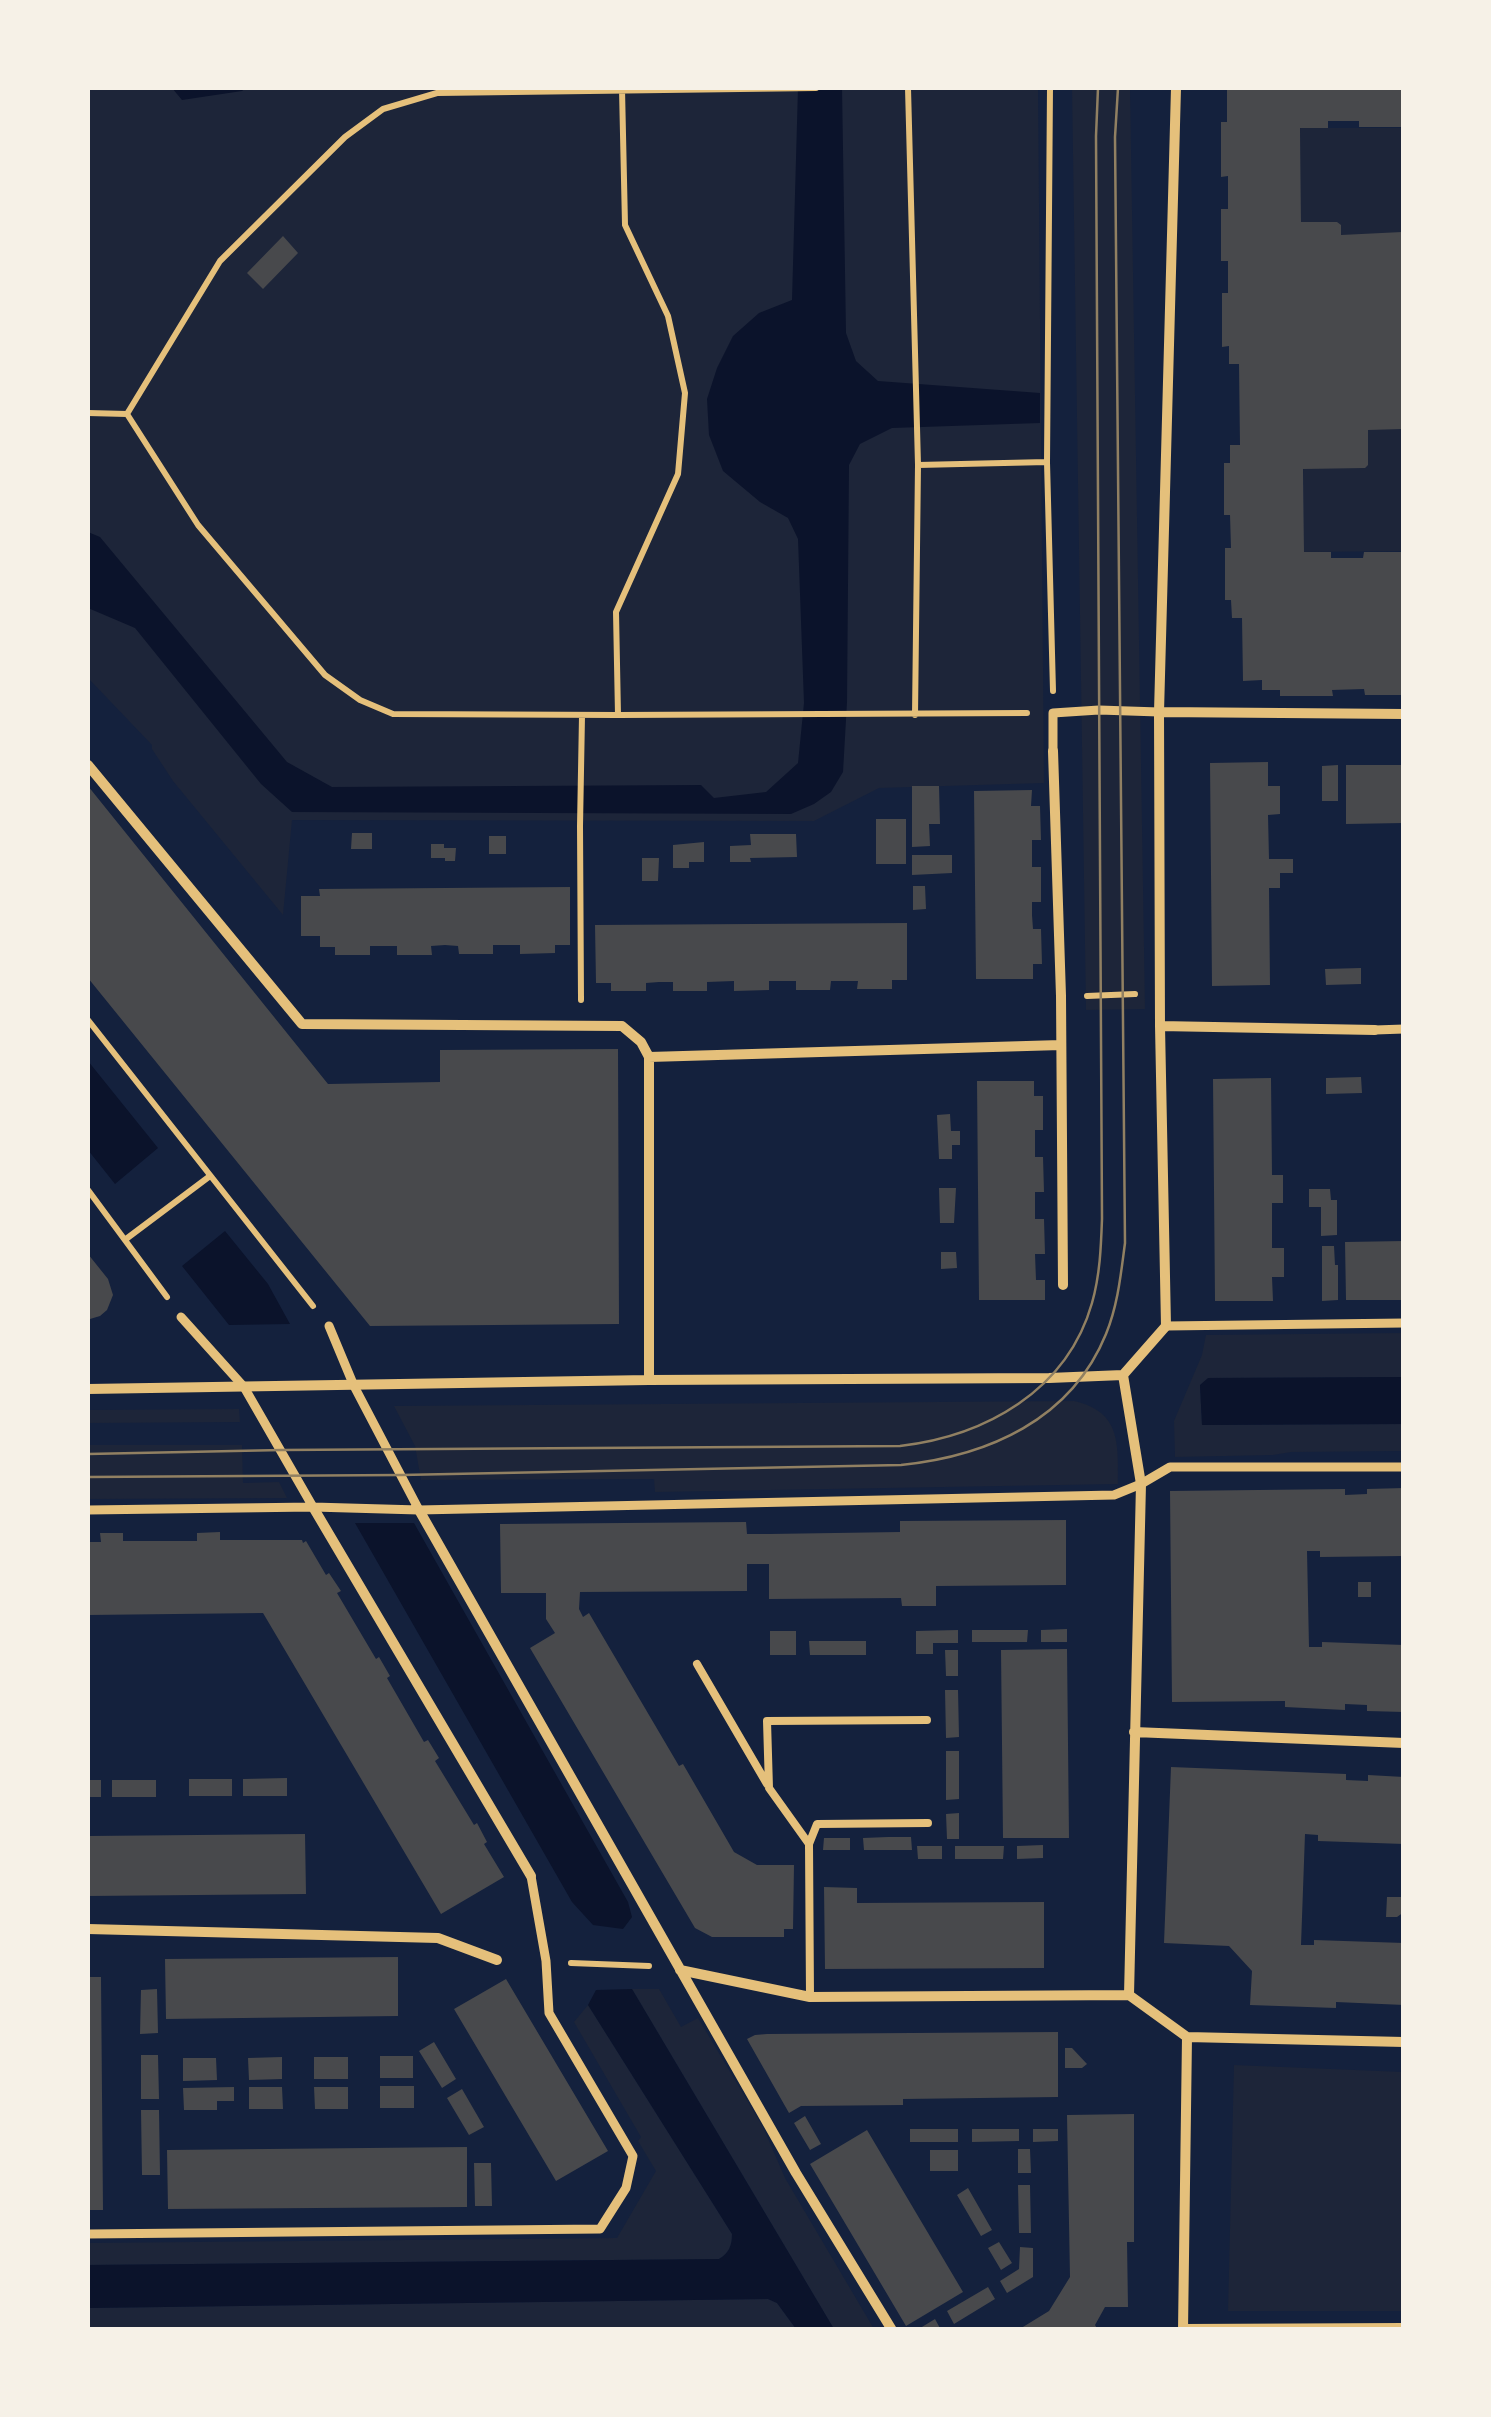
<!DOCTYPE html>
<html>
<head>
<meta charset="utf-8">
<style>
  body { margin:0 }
  #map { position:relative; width:1491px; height:2417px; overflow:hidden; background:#14213d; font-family:"Open Sans",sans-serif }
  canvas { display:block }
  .frame { position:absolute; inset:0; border:90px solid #f6f1e7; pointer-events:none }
</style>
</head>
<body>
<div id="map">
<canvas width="1491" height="2417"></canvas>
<div class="frame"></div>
</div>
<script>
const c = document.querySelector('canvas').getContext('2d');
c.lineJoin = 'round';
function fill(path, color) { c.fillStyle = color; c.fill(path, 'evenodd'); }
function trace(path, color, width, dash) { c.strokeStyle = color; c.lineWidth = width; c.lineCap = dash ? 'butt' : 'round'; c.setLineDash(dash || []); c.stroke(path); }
fill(new Path2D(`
  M88,88H1038L1044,783L879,788L814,821L292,820L283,915L173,781L152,749V745L88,678Z
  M1072,88H1130L1145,1009L1086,1010Z
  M1300,128H1403V551L1304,552Z
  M1403,1333V1377L1209,1378L1200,1385L1202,1425L1403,1424V1451L1291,1452L1273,1455L1175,1457L1174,1421L1202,1355L1206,1335Z
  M1074,1401C1121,1412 1118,1443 1118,1484L655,1492L654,1479L421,1480L415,1446L394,1406Z
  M239,1409L240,1422L88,1423V1410Z
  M88,1445H242L243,1483L279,1482L287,1498L88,1499Z
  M632,1989H659L681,2027L698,2018L763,2127L785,2178L874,2329H834Z
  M588,2005L732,2234C732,2246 729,2253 719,2259L88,2265V2243L617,2238L656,2171L638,2141L641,2137L574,2022Z
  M1234,2065L1403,2072V2311H1228Z
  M768,2299L777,2303L796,2329L88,2330V2308Z`), '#1d2539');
fill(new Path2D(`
  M172,88H246L242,91L182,100Z
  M798,88H842L846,333L856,361L878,381L1040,393V423L892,428L860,444L849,465L847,702L843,772L831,792L814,804L791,814L292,812L261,784L135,628L88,608V532L100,537L287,762L332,787L701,785L714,798L766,792L798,763L804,703L798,539L788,518L760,502L723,471L709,435L707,399L717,368L733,336L759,313L792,300Z
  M88,1061L158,1148L115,1184L88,1150Z
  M225,1231L268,1284L290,1324L229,1325L182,1266Z
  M1403,1377V1424L1202,1425L1200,1385L1208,1378Z
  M355,1523H414L628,1902L632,1917L623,1929L593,1925L572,1902Z
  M632,1989L834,2329H796L777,2303L768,2299L88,2308V2265L719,2259C729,2253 732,2246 732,2234L588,2005L596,1990Z`), '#0b132b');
fill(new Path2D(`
  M1227,88H1404V127H1359V121H1328V128H1300L1301,222H1337L1341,225V235L1402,232V429L1368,430V465L1365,468L1303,469L1304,552H1331V558H1363L1364,552H1404V695H1365L1364,689L1332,690L1333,696H1280V690H1262V680L1243,681L1242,618H1232L1231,600H1225V548H1231L1230,515H1224V463H1230V445H1240L1239,364H1229V346L1222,347V293H1228V261H1221V209H1228V176L1221,177V122H1227Z
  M283,236L298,253L263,289L247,273Z
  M1268,762V786H1280V814L1268,815L1269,859H1293V873H1280V888H1269L1270,985L1212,986L1210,763Z
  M1338,765V801H1322V766Z
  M1346,765H1404V823L1346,824Z
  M88,786L328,1084L440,1082V1050L618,1049L619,1324L370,1326L88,978Z
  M912,786H939L940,824H929L930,846L912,847Z
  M1032,790L1031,806H1040L1041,840H1032V867H1041V902H1032V915L1033,929H1041L1042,964H1033V979H976L974,791Z
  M876,819H906V864H876Z
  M352,833H372V849H351Z
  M750,834H796L797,857L750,858L751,862H730V846L751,845Z
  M489,836H506V854H489Z
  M704,842V862H689V868H673V845Z
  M431,844H444V848H456L455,861H445V858H431Z
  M912,855H952V873L912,875Z
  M642,858H659L658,881H642Z
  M913,886H925L926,909L913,910Z
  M570,887V945H555V953L520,954V945H493V954H459L458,946L445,945L431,946L432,955H397V946H370V955H335V947H320V936H301V896H320L319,889Z
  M907,923V980H892V989H857L858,981H831L830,990H796V981H769V990L734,991V981L707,982V991H673V982H659L646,983V991H611V983H596L595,925Z
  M1361,968V984L1326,985L1325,969Z
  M1361,1077L1362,1093L1326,1094V1078Z
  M1271,1078L1272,1175H1283V1203H1272V1248H1284V1277H1272L1273,1301H1215L1213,1079Z
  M977,1081H1034V1096H1043V1130H1035V1157H1043L1044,1192H1035V1219H1044L1045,1254H1035L1036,1280H1045V1300H979Z
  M950,1114L951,1131H960V1145H952V1159H939L937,1115Z
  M939,1188H956L954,1223H940Z
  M1309,1189H1330L1331,1200H1337V1235L1321,1236V1207H1309Z
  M1404,1241V1300H1346L1345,1242Z
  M1322,1246H1334L1335,1265H1338V1300L1322,1301Z
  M941,1252H956L957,1268L941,1269Z
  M88,1254L108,1279L113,1295L107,1310L100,1316L90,1319H88Z
  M1404,1488V1556L1320,1557V1551H1307L1309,1647H1322V1642L1404,1645V1712L1367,1711V1705L1345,1704V1710L1285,1707V1701L1172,1702L1170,1491L1345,1489V1495L1367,1494V1489Z
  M1066,1520V1585L936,1586V1606H902L901,1598L769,1599V1564H747V1591L580,1592L579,1609L583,1617L589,1613L679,1766L683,1764L734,1852L757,1865H794L793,1929H784V1937H712L695,1928L530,1648L555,1633L546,1619V1593H501L500,1524L746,1522L747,1534H769L900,1532V1521Z
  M220,1532V1540H302L303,1543L306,1541L326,1575L329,1573L341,1591L337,1593L376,1659L379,1657L390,1676L387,1678L424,1742L428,1740L439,1758L435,1761L474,1825L477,1823L487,1842L484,1844L504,1877L441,1914L263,1613L88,1615V1542H101L100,1533H123V1541H197V1533Z
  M1358,1582H1371V1597H1358Z
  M1067,1629V1642H1041V1630Z
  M958,1630V1643H933V1654H916V1631Z
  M972,1630H1028L1027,1642H972Z
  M770,1631H796V1655H770Z
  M809,1641H866V1655H810Z
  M1067,1649L1069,1838H1003L1001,1650Z
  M945,1650H958V1676H946Z
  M945,1690H958L959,1737L946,1738Z
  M946,1751H959V1799L946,1800Z
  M1171,1767L1346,1774V1780L1368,1781V1775L1404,1777V1844L1318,1841V1835L1305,1834L1301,1945H1314V1940L1404,1943V2005L1336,2002V2008L1250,2005L1252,1971L1229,1946L1164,1943Z
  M287,1778V1796H243V1779Z
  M189,1779H232V1796H189Z
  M88,1780H101V1797H88Z
  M112,1780H156V1797H112Z
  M959,1813V1839H947L946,1814Z
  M305,1834L306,1894L88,1896V1836Z
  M888,1837H911L912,1850H864L863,1838Z
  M824,1838H850V1850H823Z
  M1043,1845V1858L1017,1859V1846Z
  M917,1846H942V1859H918Z
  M955,1846H1004L1003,1859H955Z
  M824,1887L857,1888V1903L1044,1902V1968L825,1969Z
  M1387,1897H1404V1912L1397,1917H1386Z
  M398,1957V2016L166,2019L165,1959Z
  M88,1977H101L103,2210H88Z
  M506,1979L608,2151L556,2181L454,2009Z
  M157,1989L158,2033L140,2034L141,1990Z
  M1058,2032V2097L903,2099V2105L801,2106L789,2113L747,2039L755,2035L767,2034Z
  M434,2042L456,2079L442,2088L419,2051Z
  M1065,2048H1072L1087,2064L1082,2068H1065Z
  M141,2055H158L159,2099H141Z
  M380,2056H413V2078H380Z
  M282,2057V2079L249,2080L248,2058Z
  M314,2057H348V2079H314Z
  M183,2058H216L217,2080L183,2081Z
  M380,2086H414V2108H380Z
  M234,2087V2101H217V2110H184L183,2088Z
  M249,2087H282L283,2109H249Z
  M314,2087H348V2109H315Z
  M462,2089L484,2127L469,2135L447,2098Z
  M141,2110H159L160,2175H142Z
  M1134,2114V2242H1127L1128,2307H1105L1095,2325L1098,2330H1018L1049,2311L1070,2277L1067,2115Z
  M805,2116L821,2144L810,2150L794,2123Z
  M910,2129H958V2142H910Z
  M972,2129H1019V2141L972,2142Z
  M1033,2129H1058V2141L1033,2142Z
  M867,2130L963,2292L906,2326L810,2164Z
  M467,2147V2207L168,2209L167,2150Z
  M1018,2149H1030L1031,2173H1018Z
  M930,2150H958V2171H930Z
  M474,2163H491L492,2206H475Z
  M1018,2185H1030L1031,2233H1019Z
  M968,2188L992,2230L981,2236L957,2195Z
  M999,2242L1012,2263L1001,2270L988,2248Z
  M1020,2247L1033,2248V2277L1007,2293L1000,2281L1019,2269Z
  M988,2287L995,2299L954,2324L947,2311Z
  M935,2319L941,2330H917Z`), '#48494c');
trace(new Path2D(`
  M908,88L918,465L915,715
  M1050,88L1047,462L1053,691
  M622,89L625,225L668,316L685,393L678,474L616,612L618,715L393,714L360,700L325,675L198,525L127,414L220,261L345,137L383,109L437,93L816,88
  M88,413L127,414
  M918,465L1047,462
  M618,715L1027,713
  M1087,996L1135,994
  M581,1000L580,826L582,716
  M88,1020L313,1306
  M88,1190L167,1297
  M126,1239L210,1176
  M571,1963L649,1966`), '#e5c07b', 6);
trace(new Path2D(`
  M697,1664L767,1784
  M809,1844L817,1824L928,1823
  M810,1997L809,1844L769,1788L767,1721L927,1720`), '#e5c07b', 8);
trace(new Path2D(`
  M1053,751V713L1099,710L1159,712
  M1375,1030L1404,1029
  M181,1317L244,1387L313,1507
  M329,1326L354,1386L419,1510
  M1166,1326L1404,1323
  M88,1510L313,1507L419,1510L1114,1495L1141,1484L1170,1467H1404
  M88,2234L600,2229L626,2188L633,2156L549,2013L546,1961L531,1876`), '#e5c07b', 9);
trace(new Path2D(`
  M1159,712L1404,714
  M1053,751L1061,996L1063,1285
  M88,765L302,1024L622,1026L641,1042L649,1057L1061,1045
  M1160,1026L1375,1030
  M649,1380V1057
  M88,1389L649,1380L1049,1378L1123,1375
  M313,1507L531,1876
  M419,1510L796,2173L892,2330
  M1134,1732L1404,1743
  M88,1929L438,1938L497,1960
  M680,1970L810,1997L1129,1995L1187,2037L1404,2042
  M1129,1995L1141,1484L1123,1375L1166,1326L1160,1026L1159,712L1176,88
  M1184,2329L1404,2328
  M1183,2330L1187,2037`), '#e5c07b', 10);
trace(new Path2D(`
  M88,1454L282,1450L900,1446C985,1436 1067,1391 1092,1303C1100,1275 1101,1247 1102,1219L1096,136L1098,88
  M88,1477L401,1475L901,1465C988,1456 1071,1420 1106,1334C1118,1305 1121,1273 1125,1243L1115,137L1118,88`), '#918062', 2.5);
</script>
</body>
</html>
